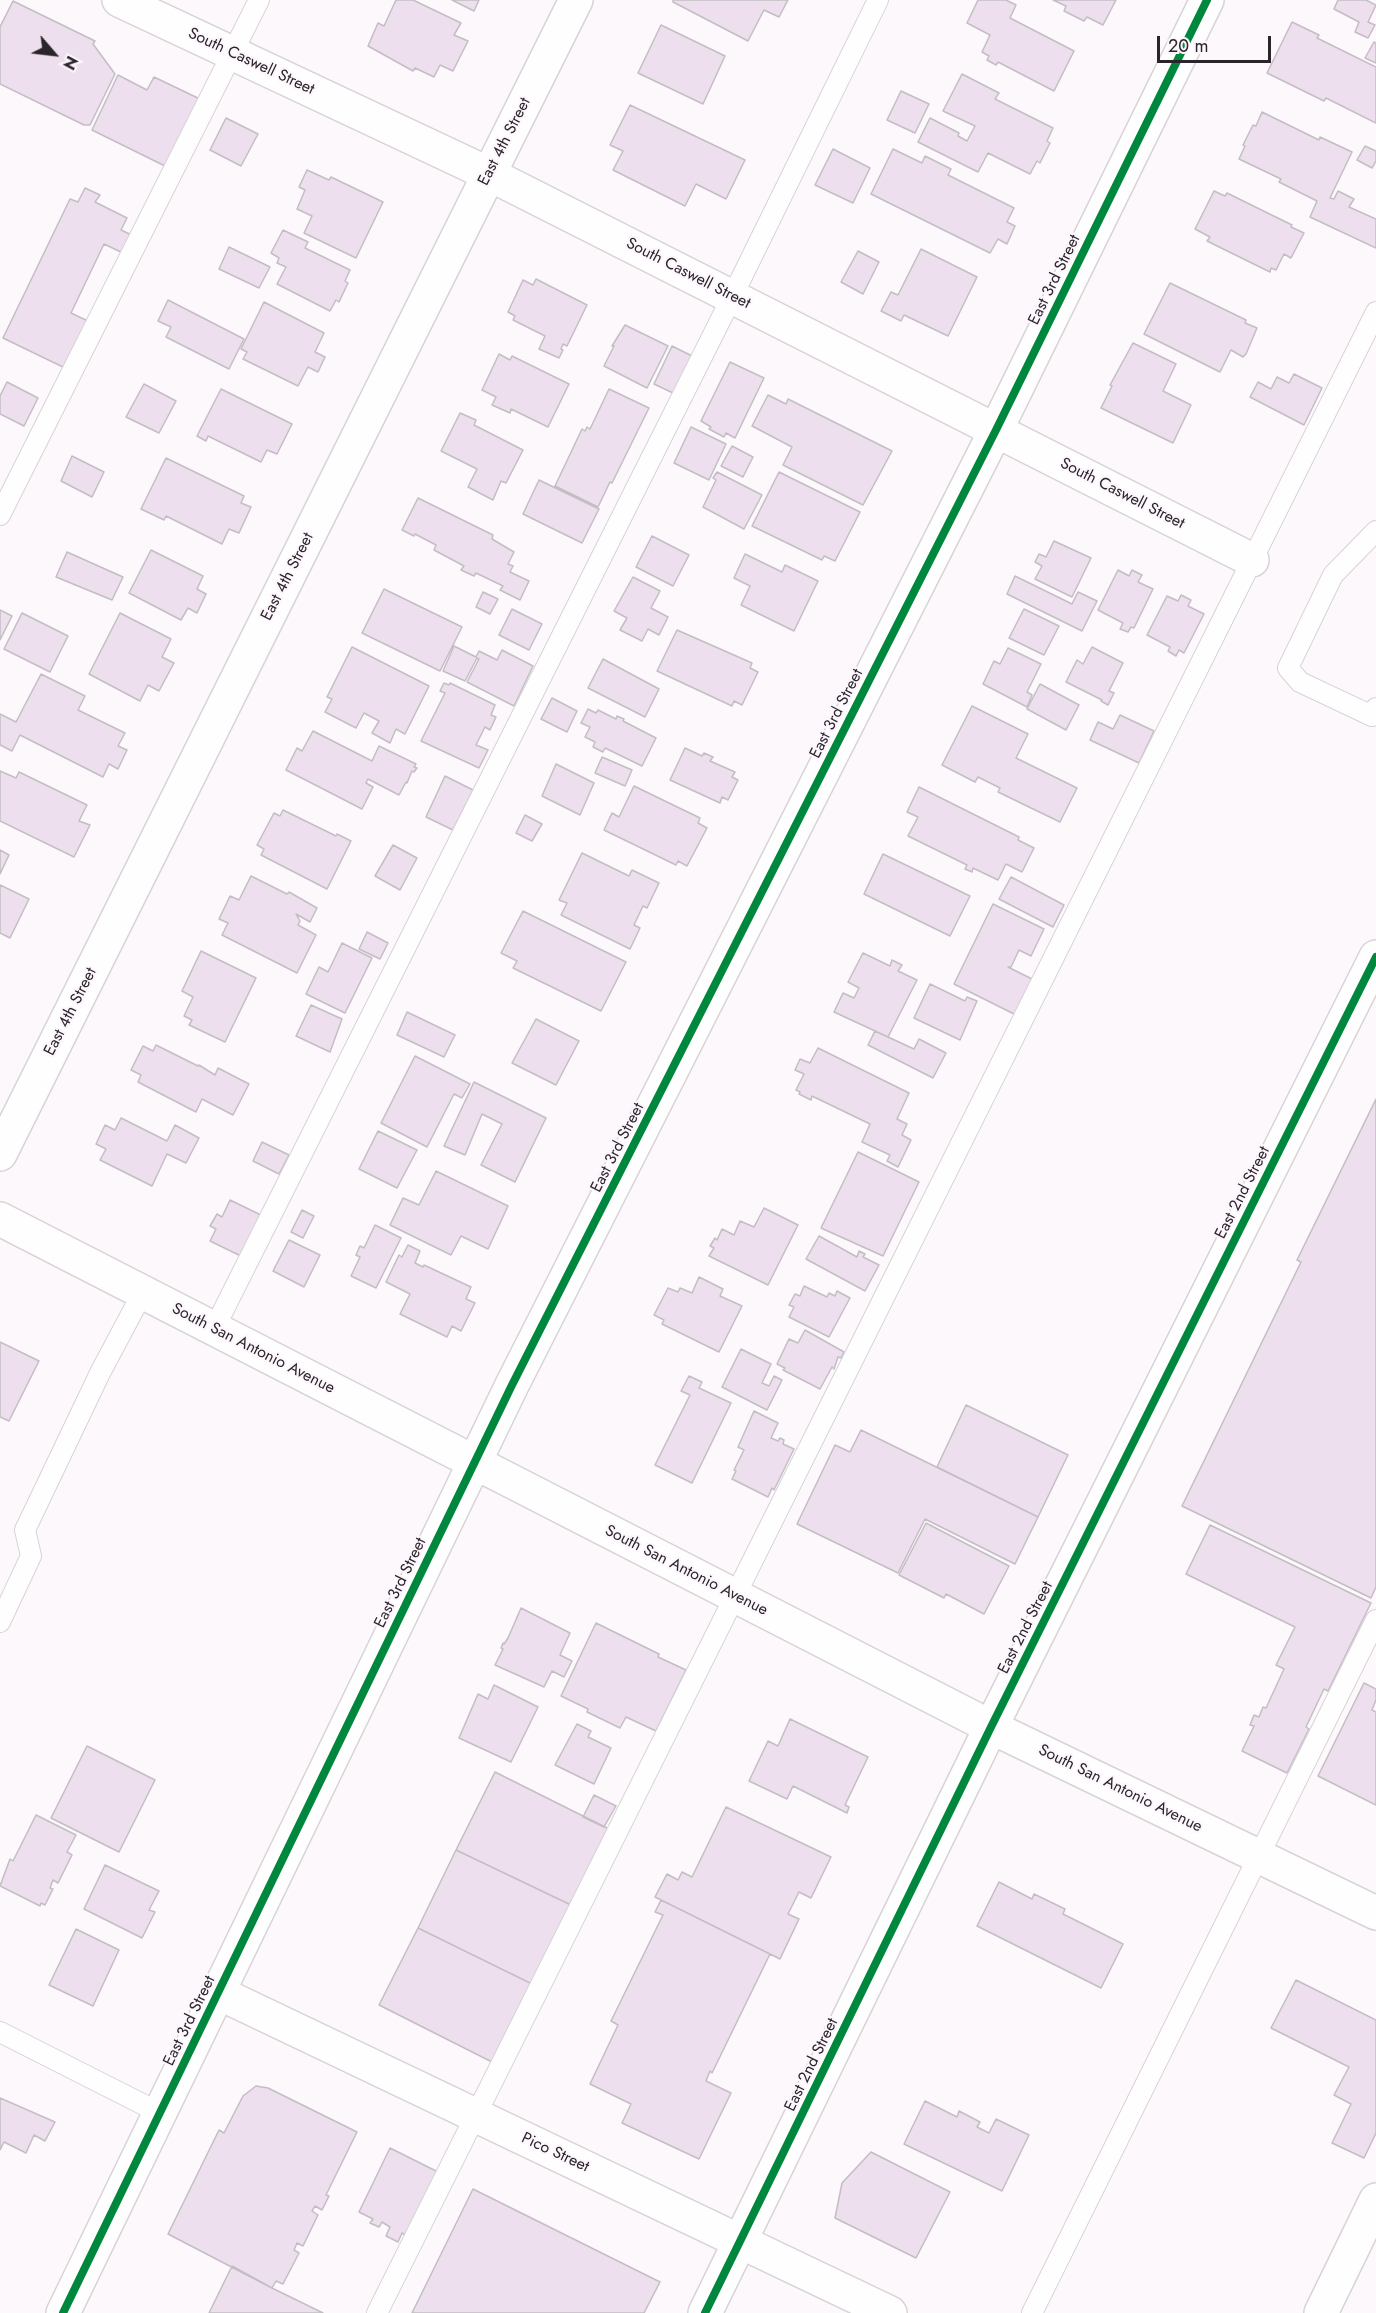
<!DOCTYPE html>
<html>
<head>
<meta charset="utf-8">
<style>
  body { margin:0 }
  #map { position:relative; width:1376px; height:2313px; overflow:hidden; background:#fcf8fc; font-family:Jost,sans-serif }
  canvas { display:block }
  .north { position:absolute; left:24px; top:24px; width:60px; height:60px; -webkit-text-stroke:4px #fdf7fd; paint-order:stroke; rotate:118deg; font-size:16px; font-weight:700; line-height:24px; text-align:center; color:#2a252b }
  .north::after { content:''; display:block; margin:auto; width:21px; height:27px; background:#2a252b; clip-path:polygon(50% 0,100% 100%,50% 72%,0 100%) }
  .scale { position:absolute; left:1157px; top:36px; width:114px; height:27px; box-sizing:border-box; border:3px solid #2a252b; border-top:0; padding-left:8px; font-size:18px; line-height:21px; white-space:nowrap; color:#2a252b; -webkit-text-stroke:4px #fdf7fd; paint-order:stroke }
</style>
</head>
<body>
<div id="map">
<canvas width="1376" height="2313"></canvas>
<div class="north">N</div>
<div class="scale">20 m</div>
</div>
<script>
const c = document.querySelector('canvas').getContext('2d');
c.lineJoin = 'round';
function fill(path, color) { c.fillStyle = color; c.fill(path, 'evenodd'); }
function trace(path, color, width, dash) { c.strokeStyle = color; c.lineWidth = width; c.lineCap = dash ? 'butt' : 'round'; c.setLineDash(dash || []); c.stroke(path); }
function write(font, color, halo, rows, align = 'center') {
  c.font = font + ' Jost,sans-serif'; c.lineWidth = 4.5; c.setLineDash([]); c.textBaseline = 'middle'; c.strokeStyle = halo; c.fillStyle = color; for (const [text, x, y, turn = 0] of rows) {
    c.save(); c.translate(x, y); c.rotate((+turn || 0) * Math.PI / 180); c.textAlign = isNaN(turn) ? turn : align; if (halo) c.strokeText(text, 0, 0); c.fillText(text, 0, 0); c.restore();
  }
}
const building = new Path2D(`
  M396,0H413L461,23L454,35L468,41L453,71L440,65L434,77L415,68L413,71L368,46L378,23L384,26Z
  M452,0H479L474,11Z
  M673,0H788L779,17L764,10L748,41L673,2Z
  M978,0H1006L1016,5L1010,18L1074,51L1054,91L998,62L996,65L987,60L989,56L982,52L990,35L967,23Z
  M1053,0H1116L1103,25L1087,17L1084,21L1064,11L1066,6Z
  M1338,0H1366L1376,5L1368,22L1375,25L1368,38L1355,32L1359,22L1334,9Z
  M13,1L95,41L93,44L115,74L90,125H84L0,84V27Z
  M1292,22L1319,35L1317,38L1376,67V123L1326,98L1324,101L1267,73Z
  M661,25L725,56L703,104L638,73Z
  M1374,42L1376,43V63L1365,58Z
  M962,74L999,93L995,99L1053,128L1047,141L1050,143L1040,163L1037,161L1030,174L988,153L978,172L918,142L930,118L959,133L958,136L967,141L975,126L943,111Z
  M118,75L147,90L154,77L202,100L169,168L92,130Z
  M901,91L929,104L915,133L887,120Z
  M630,105L745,160L726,199L696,184L685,206L613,170L623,151L610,145Z
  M1262,112L1319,140L1320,137L1352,152L1330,198L1334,199L1338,191L1354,199L1349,207L1376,219V248L1310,217L1317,201L1279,182L1281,179L1239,159L1245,146L1243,145L1253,125L1256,126Z
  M226,118L258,134L241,166L210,150Z
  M1365,146L1376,151V161L1372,168L1357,160Z
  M833,149L870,168L853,203L815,185Z
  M893,149L922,163L925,156L951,169L948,175L1014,208L1007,222L1015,226L1007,244L998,239L990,253L871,194Z
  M307,170L329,180L331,177L383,202L356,258L304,233L312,216L297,209L305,190L299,187Z
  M85,188L100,195L95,202L127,218L121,230L134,236L125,254L104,244L71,313L90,322L67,369L3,338L70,199L78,202Z
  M1214,191L1225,196L1227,193L1292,225L1291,227L1304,233L1291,258L1284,254L1276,270L1271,268L1270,272L1207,241L1210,237L1195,229Z
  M283,230L308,242L305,248L350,270L345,281L348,283L339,302L336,300L330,311L277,284L286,267L277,263L279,258L271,253Z
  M229,247L270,267L259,288L219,269Z
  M921,249L977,277L948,336L904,315L901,321L881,311L891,292L898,295Z
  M858,251L879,262L863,294L841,282Z
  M536,279L587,305L567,346L563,344L561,349L563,350L559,358L539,349L545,336L513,320L515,316L508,312L523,280L533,285Z
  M1170,283L1246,320L1245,323L1257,328L1246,354L1243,357L1231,350L1220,372L1144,334Z
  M168,300L244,339L229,369L166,337L171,327L158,321Z
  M264,302L324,333L315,352L325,357L318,372L308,367L298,386L243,359L247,352L241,349Z
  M625,325L668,346L647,388L604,366L614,346H612Z
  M1133,343L1176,364L1163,391L1191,405L1173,443L1101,408L1112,386L1110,385Z
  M672,346L692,356L673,393L654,384Z
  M499,354L510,360L512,356L569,384L548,427L511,409L510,413L492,405L496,397L482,390Z
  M730,362L764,378L735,438L726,433L724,437L709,429L711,427L701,421Z
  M1294,374L1322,388L1304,425L1250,397L1258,382L1271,389L1277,377L1289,383Z
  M7,382L38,398L24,426L0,414V396Z
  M144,384L176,401L159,433L126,417Z
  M221,389L292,424L277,454L267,450L261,462L208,436L206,441L197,436Z
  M609,389L649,408L612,483L610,482L598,507L555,486L582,429L585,431L587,427L590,429Z
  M768,395L786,404L788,399L892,451L863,505L783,465L792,447L752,426Z
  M460,413L476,420L474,425L523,450L506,483L501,481L493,500L468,487L477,469L441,451Z
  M691,427L726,444L709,480L674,463Z
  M732,446L753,457L743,477L721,466Z
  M72,456L104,472L92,497L61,481Z
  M166,458L244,496L241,503L251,507L239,533L229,529L222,544L166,516L164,520L141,509Z
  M717,472L762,495L744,529L703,507L716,480L713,478Z
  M779,472L860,512L835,561L824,556L822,560L752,526Z
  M539,480L599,509L582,543L523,514Z
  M418,498L493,535L492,539L514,552L508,564L513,566L510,572L529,581L520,600L500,590L503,586L476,573L474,576L461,570L464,566L434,550L436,545L415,534L414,536L402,530Z
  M652,536L689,555L673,586L636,567Z
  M1054,541L1091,558L1072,597L1035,579L1042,566L1035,562L1039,554L1046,557Z
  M151,550L203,576L197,589L206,594L197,613L188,608L181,620L129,593Z
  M67,552L123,577L112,600L56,577Z
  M745,554L782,572L785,565L818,581L794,631L741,605L750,586L734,578Z
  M1118,570L1129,576L1132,570L1142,575L1138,582L1153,589L1134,628L1131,627L1128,632L1120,629L1123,623L1098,610Z
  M1015,576L1072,604L1078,592L1097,601L1082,631L1007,594Z
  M633,577L660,591L651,608L668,617L659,635L648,629L642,641L620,630L627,618L614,611Z
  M384,589L462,627L440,671L362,633Z
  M483,592L498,599L490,614L476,607Z
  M1181,595L1191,600L1188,606L1204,614L1184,653L1179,650L1176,656L1168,651L1170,647L1147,635L1167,596L1178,601Z
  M512,609L542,624L529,650L499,635Z
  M1024,609L1059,626L1044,655L1009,638Z
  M0,610L12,616L0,640Z
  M22,613L68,636L50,672L4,649Z
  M120,613L171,639L162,657L174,663L159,691L148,685L140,701L89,674Z
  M677,630L752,663L750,668L758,672L742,705L734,701L732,706L657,671Z
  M454,646L476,657L479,651L497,660L502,650L533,666L514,706L467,682L479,659L477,658L465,681L443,671Z
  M352,647L429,686L405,734L396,729L390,743L372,733L379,721L364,713L356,728L325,712L332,699L327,697Z
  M1092,647L1123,663L1109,691L1114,693L1108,705L1101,701L1102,700L1066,682L1077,660L1083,664Z
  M1008,648L1041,664L1027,692L1032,695L1027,707L983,684L994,661L1000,664Z
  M603,659L659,689L645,717L588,688Z
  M41,674L85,696L78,710L125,733L118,746L127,750L118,769L109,764L103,777L20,735L12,751L0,745V714L16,722Z
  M444,683L449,685L450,683L495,705L491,715L496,717L490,730L485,727L476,745L488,750L479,768L421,741L445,693L440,691Z
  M1040,684L1079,705L1066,730L1027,709Z
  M552,698L577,711L567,732L541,719Z
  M972,706L1028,734L1016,758L1077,788L1060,822L998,792L1000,788L978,777L975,782L942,765Z
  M588,709L596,713L598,710L616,719L617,716L624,719L623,721L656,738L642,766L605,748L603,752L593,747L595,742L585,737L590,727L581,723Z
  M1120,715L1154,731L1139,763L1090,740L1098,722L1113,729Z
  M313,731L372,761L379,746L416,764L414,767L417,768L414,772L412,771L407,783L406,782L399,795L368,779L366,783L373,787L362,809L286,770L297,748L302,751Z
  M685,748L702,756L704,753L713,757L710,761L735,772L732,777L738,780L728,800L722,797L720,803L670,780Z
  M602,757L632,770L625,786L595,773Z
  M556,764L594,783L580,815L542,796Z
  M0,771L16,778L19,772L87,805L79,821L90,825L74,857L0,821Z
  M445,776L473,790L453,830L426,817Z
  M634,786L700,818L698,823L707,828L687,866L678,861L676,865L604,830L612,813L619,817Z
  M919,787L1019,837L1018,840L1034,848L1022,872L1006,864L998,880L973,868L972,872L965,869L967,865L908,836L918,817L907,812Z
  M283,810L336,836L337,834L351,841L327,889L261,855L264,849L257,845L274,813L280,816Z
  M525,815L542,824L532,841L516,833Z
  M393,845L417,858L400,890L375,876Z
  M0,850L9,855L0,874Z
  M582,853L629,876L632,870L659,883L647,908L643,906L634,925L640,928L630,949L561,915L567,903L559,900Z
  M883,854L970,896L950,936L864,894Z
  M251,876L287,894L289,892L317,908L310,922L296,914L300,921L298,925L316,935L297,973L222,935L228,923L219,919L230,896L239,900Z
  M1011,877L1064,905L1053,927L999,899Z
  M0,885L29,899L10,938L0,933Z
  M993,904L1044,929L1031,956L1019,950L1011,967H1008L1034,980L1016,1015L954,984Z
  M523,911L626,962L601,1011L513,968L517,961L501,953Z
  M367,932L388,943L380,959L359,949Z
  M342,943L372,958L345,1013L306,994L319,967L328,972Z
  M201,951L256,978L225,1042L189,1025L192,1020L184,1016L193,997L182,991Z
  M863,953L890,966L892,960L902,965L898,971L917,980L888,1037L834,1012L843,993L854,998L859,988L848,982Z
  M930,984L965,1001L967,997L977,1001L960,1040L914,1018Z
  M311,1005L342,1019L330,1052L296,1036Z
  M407,1012L455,1035L444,1057L397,1035Z
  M536,1019L579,1041L556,1085L512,1063Z
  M875,1031L914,1049L919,1039L946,1053L933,1078L868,1045Z
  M156,1045L198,1066L199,1065L215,1075L218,1068L249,1084L233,1115L202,1099L196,1112L138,1082L141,1075L131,1070L143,1046L153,1051Z
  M818,1048L909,1093L897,1119L907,1124L902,1135L911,1140L898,1167L887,1161L890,1155L862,1142L870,1124L812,1096L811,1100L799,1094L800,1092L796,1090L804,1074L795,1070L800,1059L810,1063Z
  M415,1056L470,1084L462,1098L454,1094L427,1147L381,1123Z
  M474,1082L546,1118L515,1182L481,1165L502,1124L482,1114L465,1155L444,1146Z
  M1376,1099V1587L1371,1598L1182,1506L1301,1262L1297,1260Z
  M121,1118L167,1141L175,1125L199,1138L186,1163L167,1154L152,1186L100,1160L106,1149L96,1144L105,1125L115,1130Z
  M378,1131L417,1150L397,1188L359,1169Z
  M262,1142L289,1155L279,1174L253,1161Z
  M858,1152L919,1182L883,1256L821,1228Z
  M436,1171L508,1206L488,1249L461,1236L451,1255L390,1225L403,1198L419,1205Z
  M230,1200L267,1218L247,1259L210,1241L216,1229L210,1226L217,1214L222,1217Z
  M764,1208L798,1225L768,1285L709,1256L714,1248L710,1246L715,1238L717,1240L722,1229L734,1235L740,1221L754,1227Z
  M302,1210L314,1216L303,1238L291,1232Z
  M375,1225L401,1238L376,1288L351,1276L360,1257L356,1255L360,1246L364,1248Z
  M819,1236L857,1257L859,1251L865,1254L863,1257L879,1265L865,1291L806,1259Z
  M289,1240L320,1255L304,1287L273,1271Z
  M408,1245L420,1251L415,1263L423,1267L424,1265L471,1287L466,1299L475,1303L461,1331L452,1326L447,1337L400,1314L410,1294L386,1282L399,1255L402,1257Z
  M699,1277L723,1289L720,1296L742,1306L719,1352L662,1324L664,1320L654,1315L668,1288L678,1292L680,1288L692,1293Z
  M804,1286L827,1297L829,1293L835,1296L837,1291L850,1298L829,1337L789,1317L794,1307L789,1305L795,1294L800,1296Z
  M805,1330L844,1352L841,1358L838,1357L834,1369L832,1367L820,1389L783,1370L785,1368L777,1364L789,1339L798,1343Z
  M0,1342L39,1361L9,1421L0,1417Z
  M741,1349L771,1364L762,1383L769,1386L774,1376L782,1380L767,1410L722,1387Z
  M689,1376L702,1382L699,1388L731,1403L692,1483L655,1465L690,1395L681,1391Z
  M966,1405L1068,1455L1038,1517L937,1467Z
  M754,1411L778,1423L771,1438L778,1441L780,1438L784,1440L783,1444L794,1449L774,1490L772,1488L768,1497L732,1479L736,1471L734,1470L744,1450L738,1447Z
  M861,1430L1038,1517L1015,1564L925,1519L898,1573L797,1524L835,1445L850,1452Z
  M926,1523L1009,1566L984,1614L946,1594L944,1598L899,1575Z
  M1210,1525L1371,1603L1328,1691L1324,1689L1306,1727L1309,1729L1287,1773L1242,1751L1254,1726L1250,1725L1254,1715L1259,1717L1263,1707L1266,1708L1284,1669L1276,1665L1295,1627L1186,1574Z
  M521,1608L570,1633L560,1655L572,1661L564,1677L552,1671L544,1687L495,1665L503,1649L501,1648L503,1643L504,1644L508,1638Z
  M596,1623L659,1654L658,1657L686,1670L656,1731L626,1717L620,1728L587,1712L588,1709L561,1696Z
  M1364,1683L1376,1689V1700L1372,1710L1376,1712V1805L1318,1776Z
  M494,1685L538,1707L511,1762L459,1738L478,1694L488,1699Z
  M790,1719L868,1757L845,1805L849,1807L847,1813L793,1786L787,1799L749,1781L768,1741L778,1746Z
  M577,1724L591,1731L588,1737L611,1748L594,1784L555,1765Z
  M87,1746L155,1780L119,1852L51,1818Z
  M495,1772L609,1829L571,1905L456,1850Z
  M594,1795L616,1806L604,1827L583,1817Z
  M726,1807L831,1857L811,1898L799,1892L788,1914L799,1919L780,1959L655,1897L667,1874L678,1880L682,1872L692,1877Z
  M36,1815L76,1835L67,1852L72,1855L58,1883L53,1880L50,1888L53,1889L45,1905L41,1903L40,1906L0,1886L10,1859L13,1861Z
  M456,1850L571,1905L532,1984L418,1928Z
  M105,1865L159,1891L149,1910L155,1912L142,1938L84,1909Z
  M999,1882L1032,1899L1034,1894L1065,1909L1063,1914L1123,1944L1101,1988L977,1926Z
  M661,1900L770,1954L712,2073L710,2071L706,2081L731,2093L699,2159L622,2123L631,2104L590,2084L618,2025L611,2021L663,1915L655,1912Z
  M418,1928L532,1984L492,2062L379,2005Z
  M76,1929L119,1950L93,2006L49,1985Z
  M1296,1980L1376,2020V2133L1364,2158L1332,2143L1351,2104L1334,2095L1349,2067L1271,2028Z
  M256,2086L268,2088L357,2132L326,2195L329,2196L322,2210L315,2206L312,2211L318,2215L303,2246L297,2243L294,2250L299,2253L283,2284L276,2281L272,2288L168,2234L219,2130L224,2133L243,2096Z
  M0,2098L55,2122L45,2141L34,2135L26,2153L4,2142L0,2150Z
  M925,2101L957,2117L959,2111L980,2122L977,2127L989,2133L996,2119L1029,2135L1002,2191L904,2144Z
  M390,2148L438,2172L407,2236L402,2233L398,2242L386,2236L390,2227L382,2222L379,2227L370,2223L373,2219L359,2212Z
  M871,2152L950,2192L916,2258L835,2218L842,2183Z
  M473,2189L660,2282L644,2313H412Z
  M232,2266L272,2288L323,2313H209Z`);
fill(building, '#eddfed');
trace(building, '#c3bec3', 1.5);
const lane = new Path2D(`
  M0,515L259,0
  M1376,531L1333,575L1288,668L1300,682L1372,716L1376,708
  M214,1329L732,297L878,0
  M0,1622L31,1556L25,1530L100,1373L143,1292
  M0,2032L160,2113
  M377,2313L1376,312
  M1032,2313L1376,1620`);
const street = new Path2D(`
  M119,0L489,174L1252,560
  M0,1154L576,0
  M219,1993L890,2313
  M63,2313L512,1385L996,430L1207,0
  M705,2313L991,1727L1376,957
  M1321,2313L1376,2200`);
const secondary = new Path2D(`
  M0,1219L991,1727L1376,1913`);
trace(lane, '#d7d3d7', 22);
trace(street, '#d7d3d7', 36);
trace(secondary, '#d7d3d7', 36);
trace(lane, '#fffeff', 20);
trace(street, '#fffeff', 33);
trace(secondary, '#fffeff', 33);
trace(new Path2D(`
  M63,2313L512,1385L996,430L1207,0
  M705,2313L991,1727L1376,957`), '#00873e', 8);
write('16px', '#2a252b', '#fdf7fd', [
  ["South Caswell Street",251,62,25],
  ["East 4th Street",505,142,-63],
  ["South Caswell Street",688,274,27],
  ["East 3rd Street",1055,280,-64],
  ["South Caswell Street",1122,494,27],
  ["East 4th Street",288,577,-63],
  ["East 3rd Street",837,714,-63],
  ["East 4th Street",71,1012,-63],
  ["East 3rd Street",618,1148,-63],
  ["East 2nd Street",1243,1193,-63],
  ["South San Antonio Avenue",253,1349,27],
  ["South San Antonio Avenue",686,1571,27],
  ["East 3rd Street",401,1583,-64],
  ["East 2nd Street",1026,1628,-63],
  ["South San Antonio Avenue",1120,1789,26],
  ["East 3rd Street",190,2021,-64],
  ["East 2nd Street",812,2065,-64],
  ["Pico Street",555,2153,25]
]);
</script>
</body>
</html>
